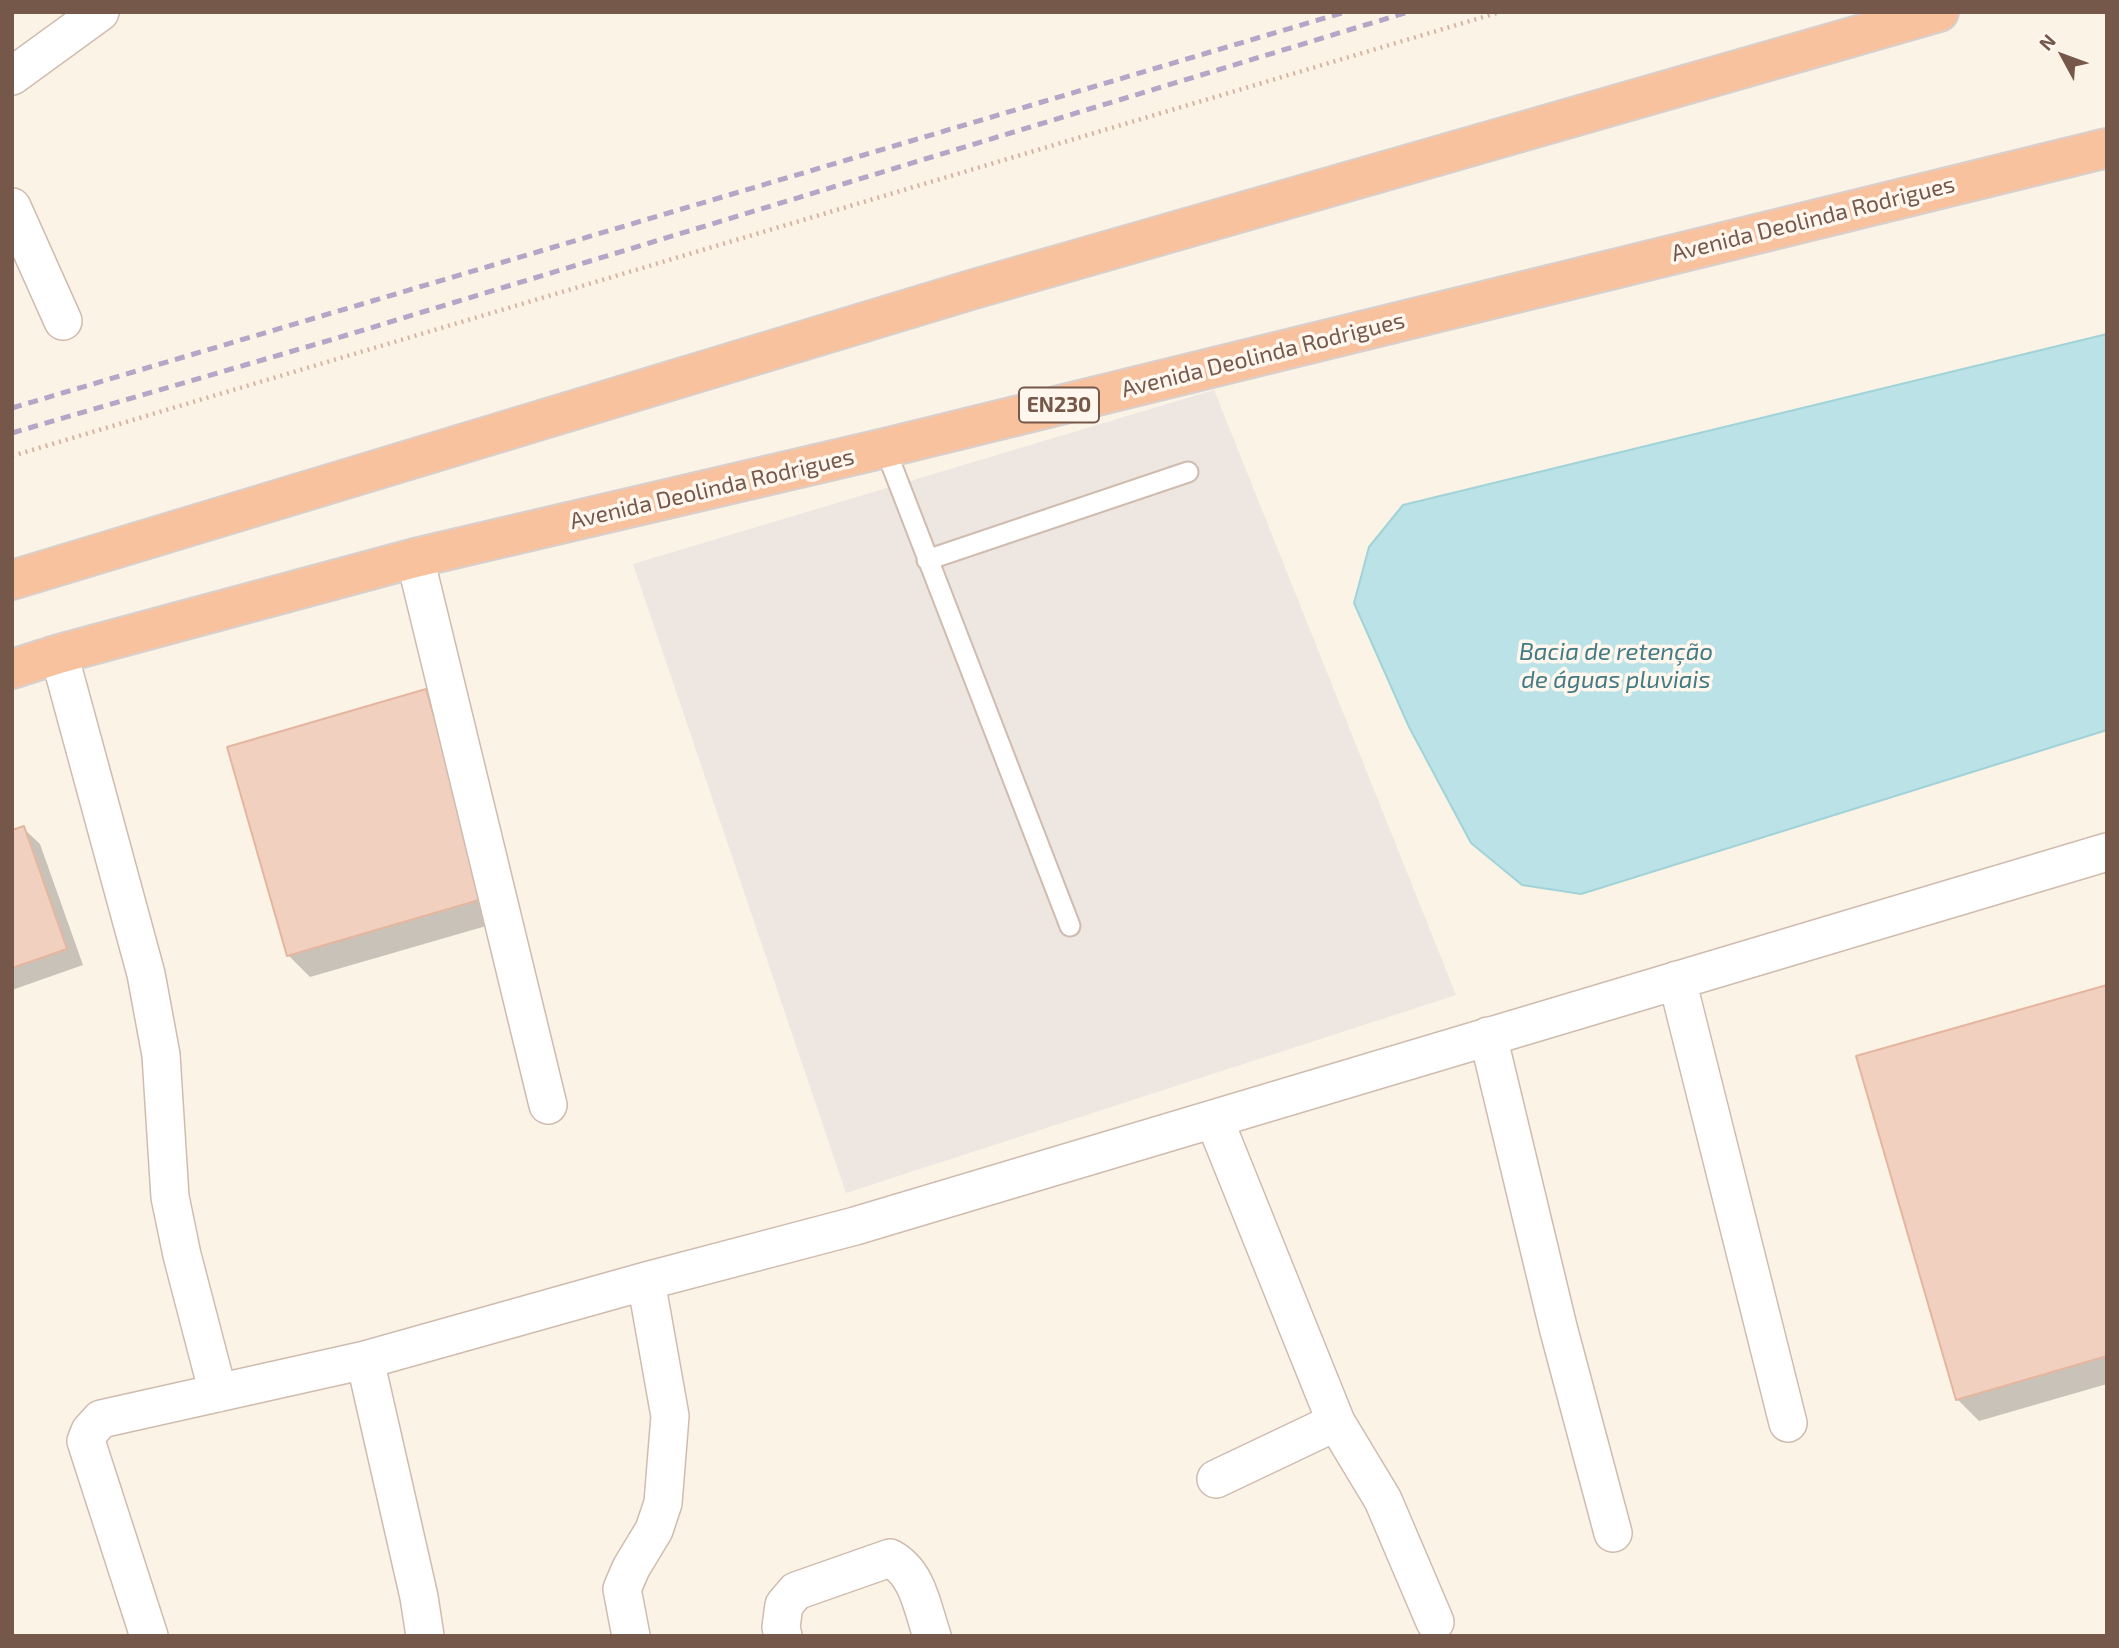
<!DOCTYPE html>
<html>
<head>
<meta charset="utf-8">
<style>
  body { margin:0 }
  #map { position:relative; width:2119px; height:1648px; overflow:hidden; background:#fcf3e7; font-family:"Exo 2",sans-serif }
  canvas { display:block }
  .frame { position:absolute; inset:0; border:14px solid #76584b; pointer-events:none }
  .north { position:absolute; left:2028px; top:21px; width:70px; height:70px; -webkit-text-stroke:5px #fff7ee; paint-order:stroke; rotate:311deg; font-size:19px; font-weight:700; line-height:28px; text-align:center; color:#76584b }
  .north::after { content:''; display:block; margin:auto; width:24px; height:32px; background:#76584b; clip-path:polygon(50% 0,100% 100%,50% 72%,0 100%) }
</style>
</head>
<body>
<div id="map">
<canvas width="2119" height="1648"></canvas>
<div class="frame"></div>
<div class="north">N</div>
</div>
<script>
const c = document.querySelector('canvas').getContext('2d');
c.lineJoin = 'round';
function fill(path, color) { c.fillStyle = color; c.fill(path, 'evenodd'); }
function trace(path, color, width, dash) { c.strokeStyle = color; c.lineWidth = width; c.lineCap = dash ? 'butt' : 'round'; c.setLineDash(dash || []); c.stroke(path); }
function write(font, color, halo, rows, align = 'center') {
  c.font = font + ' "Exo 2",sans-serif'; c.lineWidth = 7; c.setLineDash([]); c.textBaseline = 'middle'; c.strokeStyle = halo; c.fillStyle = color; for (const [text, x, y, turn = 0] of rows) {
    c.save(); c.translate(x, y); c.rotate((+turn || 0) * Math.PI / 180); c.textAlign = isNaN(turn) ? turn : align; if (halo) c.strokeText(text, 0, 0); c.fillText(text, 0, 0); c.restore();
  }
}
fill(new Path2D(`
  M1214,390L1456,995L846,1193L633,564Z`), '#ede6e1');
const water = new Path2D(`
  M2107,334V730L1581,894L1522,885L1471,843L1409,727L1354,603L1369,547L1403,505Z`);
fill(water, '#bbe2e6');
trace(water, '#a1d3d8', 2);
fill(new Path2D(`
  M426,691L448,713L507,920L310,977L288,955Z
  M23,828L40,844L83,965L12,990V832Z
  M2107,986V1384L1979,1421L1957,1399Z`), '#0003');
const building = new Path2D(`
  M426,689L486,898L287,956L227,747Z
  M24,826L67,949L12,968V830Z
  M2107,985V1356L1956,1400L1856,1056Z`);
fill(building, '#f2d0bf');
trace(building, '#e4b69f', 2);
const service = new Path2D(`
  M885,448L1070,926
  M927,560L1188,472`);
const minor = new Path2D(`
  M12,76L100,12
  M12,207L63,321
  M415,558L548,1105
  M59,654L146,974L161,1055L170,1197L182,1255L218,1393
  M1677,980L1788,1423
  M1488,1036L1558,1327L1613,1533
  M1214,1119L1336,1422L1383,1500L1435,1622
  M365,1360L419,1597L425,1636
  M1216,1479L1336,1422
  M149,1636L86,1441L90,1431L101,1419L365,1360L646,1281L855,1226L2107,852
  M631,1636L622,1589L631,1568L654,1530L663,1503L670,1416L646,1281
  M783,1636L781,1627L784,1605L796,1591L890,1558C918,1573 922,1607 932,1636`);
const trunk = new Path2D(`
  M12,580L974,289L1939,12
  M12,669L59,654L415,558L885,448L2107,148`);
trace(service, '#d0bcaf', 23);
trace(minor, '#d0bcaf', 40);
trace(trunk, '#d9d0cd', 42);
trace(new Path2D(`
  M12,456L1500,12`), '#d7b3a1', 4.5, [2, 5]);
trace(service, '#fff', 19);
trace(minor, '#fff', 37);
trace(trunk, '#f8c29f', 38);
trace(new Path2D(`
  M12,408L1345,12
  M12,433L334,339L1408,12`), '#b5a5c7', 5, [10, 7]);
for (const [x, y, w] of [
  [1059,405,80]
]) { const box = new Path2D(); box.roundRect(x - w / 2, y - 17.5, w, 35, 5); c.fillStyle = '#fff7ee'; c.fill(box); trace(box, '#76584b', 2); }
write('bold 21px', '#76584b', null, [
  ["EN230",1059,405]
]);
write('23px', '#76584b', '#fff7ee', [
  ["Avenida Deolinda Rodrigues",1813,219,-14],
  ["Avenida Deolinda Rodrigues",1263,355,-14],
  ["Avenida Deolinda Rodrigues",712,489,-13]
]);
write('italic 24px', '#427b83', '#fff7ee', [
  ["Bacia de retenção",1616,652],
  ["de águas pluviais",1616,680]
]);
</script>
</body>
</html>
